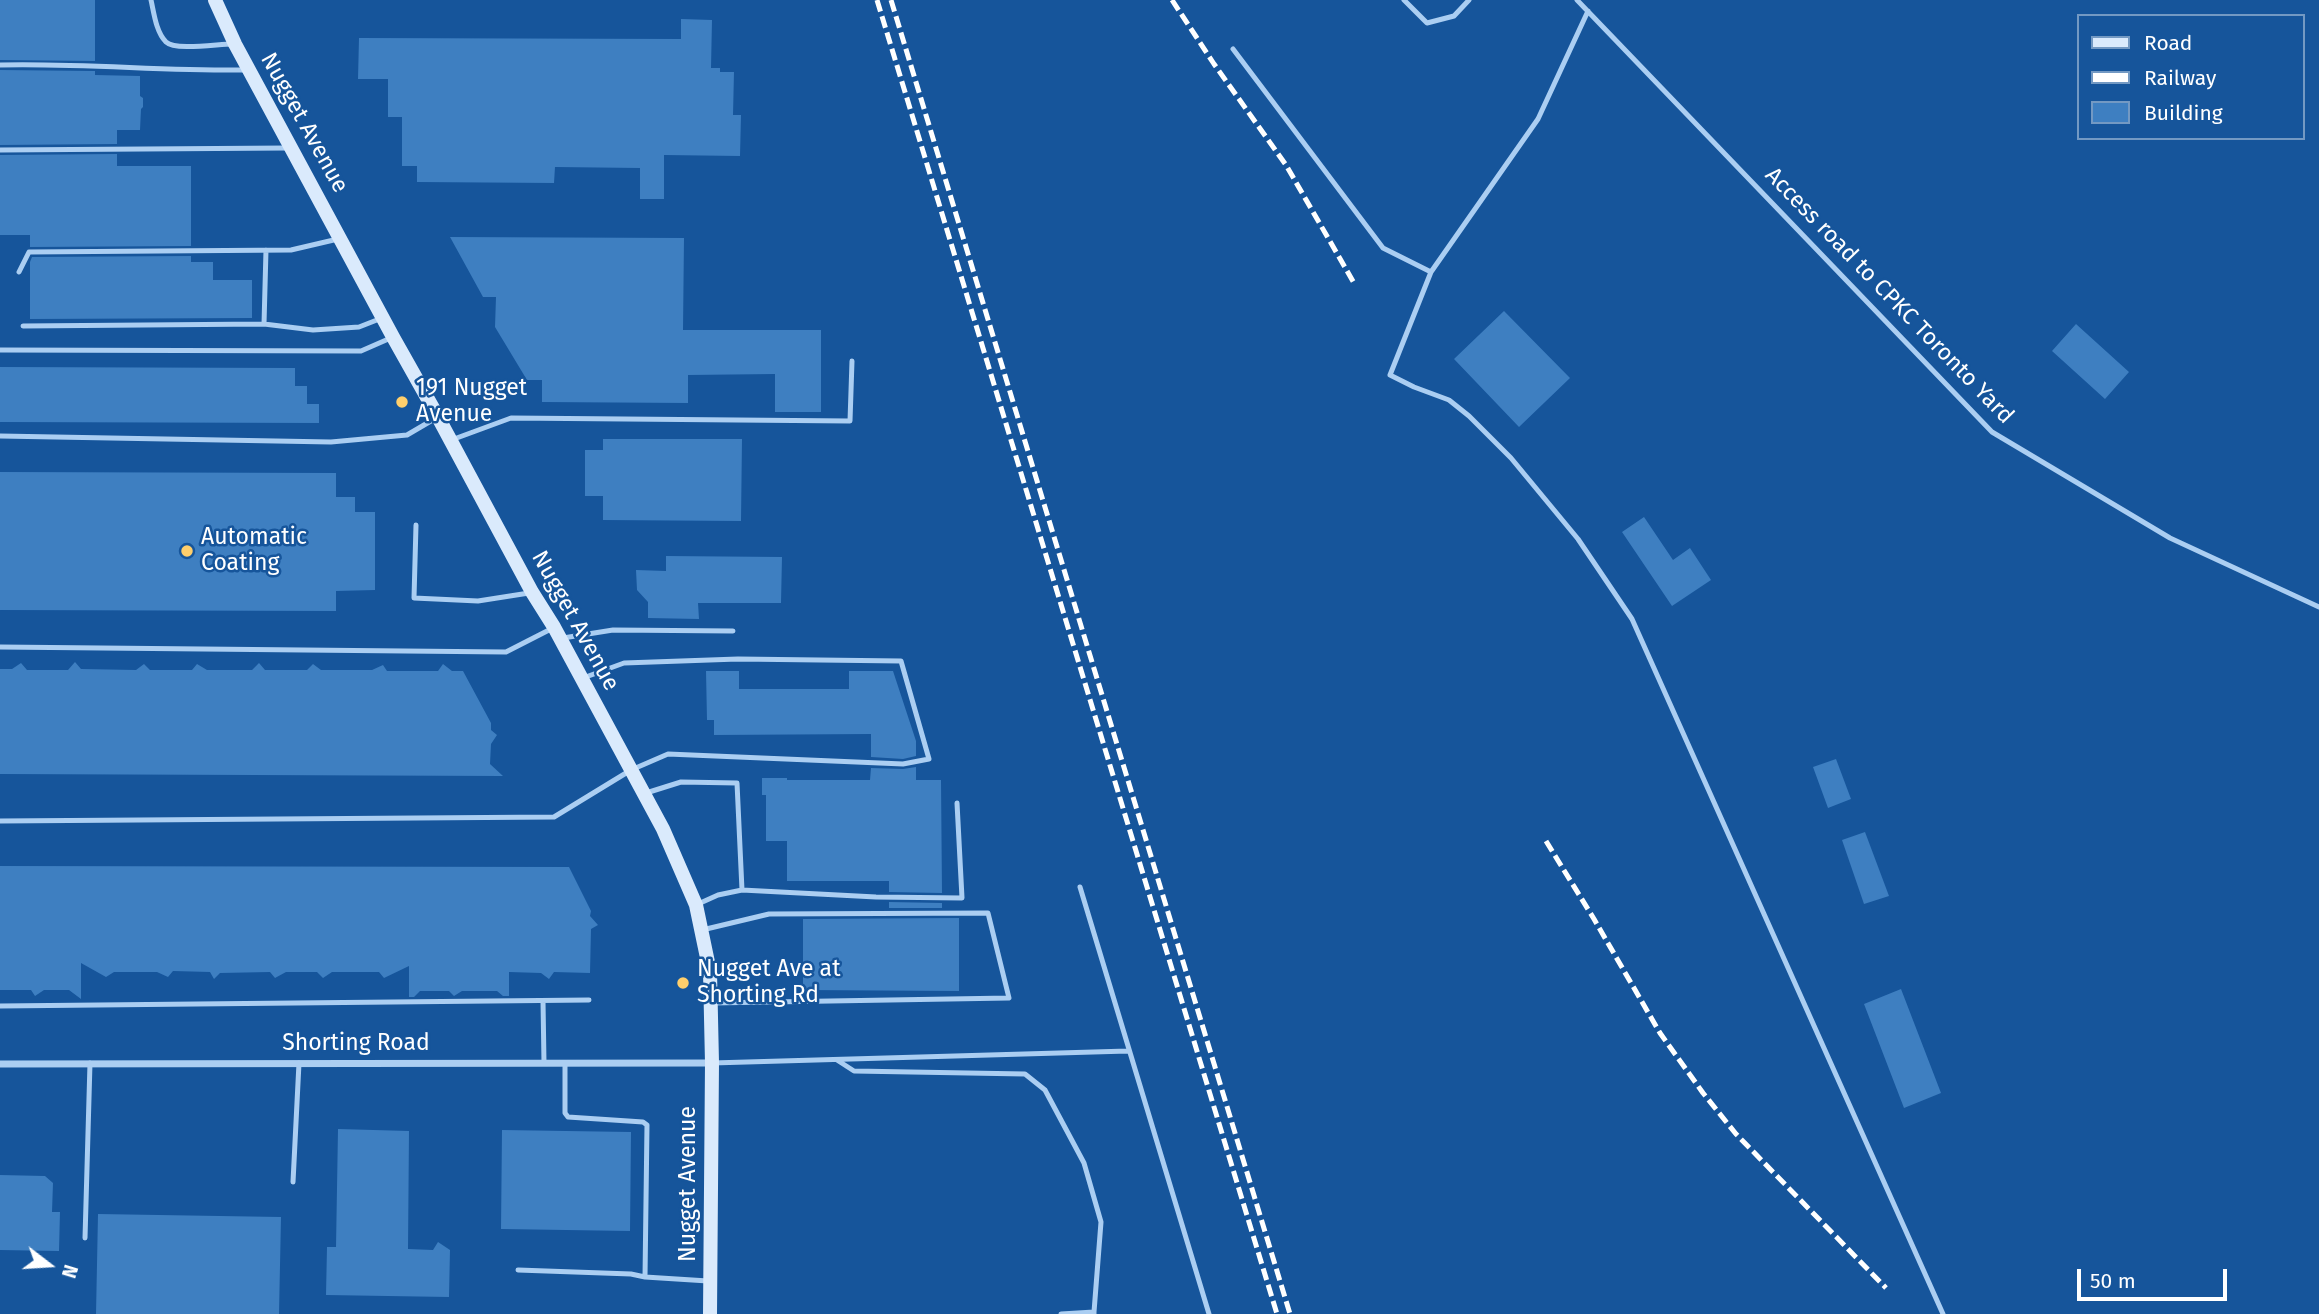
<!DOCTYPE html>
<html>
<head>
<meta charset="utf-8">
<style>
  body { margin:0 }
  #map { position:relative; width:2319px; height:1314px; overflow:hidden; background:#16559b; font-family:"Fira Sans",sans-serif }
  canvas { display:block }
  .legend { position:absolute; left:2077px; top:14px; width:228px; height:126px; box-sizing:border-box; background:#16559b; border:2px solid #7399c3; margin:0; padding:9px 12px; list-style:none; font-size:21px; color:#fff }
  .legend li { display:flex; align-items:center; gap:14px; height:35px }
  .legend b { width:35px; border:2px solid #7399c3 }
  .north { position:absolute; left:14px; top:1230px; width:70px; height:70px; -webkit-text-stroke:5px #16559b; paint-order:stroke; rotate:107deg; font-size:19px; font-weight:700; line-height:28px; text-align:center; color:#fff }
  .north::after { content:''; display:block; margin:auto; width:24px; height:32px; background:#fff; clip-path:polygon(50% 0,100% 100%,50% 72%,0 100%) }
  .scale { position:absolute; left:2077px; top:1269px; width:150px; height:32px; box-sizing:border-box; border:4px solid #fff; border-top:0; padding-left:9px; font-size:21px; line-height:24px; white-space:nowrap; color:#fff; -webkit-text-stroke:5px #16559b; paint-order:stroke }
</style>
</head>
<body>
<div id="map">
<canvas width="2319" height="1314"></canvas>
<ul class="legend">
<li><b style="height:9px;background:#daeafc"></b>Road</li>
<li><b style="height:9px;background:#fff"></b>Railway</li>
<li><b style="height:19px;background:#3e7fc1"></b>Building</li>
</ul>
<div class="north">N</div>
<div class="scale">50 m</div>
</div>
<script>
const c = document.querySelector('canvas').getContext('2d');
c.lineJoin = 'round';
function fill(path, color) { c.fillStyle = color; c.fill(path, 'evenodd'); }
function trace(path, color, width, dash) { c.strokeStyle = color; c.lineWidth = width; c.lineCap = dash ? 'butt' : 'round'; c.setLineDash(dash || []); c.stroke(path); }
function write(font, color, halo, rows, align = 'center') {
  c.font = font + ' "Fira Sans",sans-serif'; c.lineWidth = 5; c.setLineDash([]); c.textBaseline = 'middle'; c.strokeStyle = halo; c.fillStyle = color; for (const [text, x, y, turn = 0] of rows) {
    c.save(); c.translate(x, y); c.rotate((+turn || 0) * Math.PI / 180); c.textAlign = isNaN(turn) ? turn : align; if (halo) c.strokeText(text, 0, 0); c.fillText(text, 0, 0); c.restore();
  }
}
fill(new Path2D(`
  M0,0H95V61L0,60Z
  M681,19L712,20L711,68H720V72H734L733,115H741L740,156L664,155V199H640V168L555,167L554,183L417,182V166H402V117H388V79H358L359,38L681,39Z
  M0,70L95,71V75L140,76V96L143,98V107L141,109L140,130H117V144L0,145Z
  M117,154V166H191V246L30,247V235H0V155Z
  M450,237L684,238L683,330H821V412H775V374L688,375V403L542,402V380H527L495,327L496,297H483Z
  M191,256V262H213V280H252V318L30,319V262L32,257Z
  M1504,311L1570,378L1519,427L1454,359Z
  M2076,324L2129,372L2105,399L2052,351Z
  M0,367L295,368V386H307V404H319V423L0,422Z
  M603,439H742L741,521L603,520V496H585V450H603Z
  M0,472L336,473V497H355V512H375V590L336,591V611L0,610Z
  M1644,517L1673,560L1690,548L1711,580L1672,606L1622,532Z
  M666,556L782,557L781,603H698L699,619L648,618V602L637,590L636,570L666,571Z
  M75,662L81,669L136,670L144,664L150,670H192L197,664L207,670H252L259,663L265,670H307L313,664L321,670H372L383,665L387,671H438L443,664L452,671H463L491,723V730L497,735L491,744L490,764L503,776L0,774V669H12L21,663L27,670H68Z
  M706,671H739V689H849V671H893L916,741V756L903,759L871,757V734L714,735V720H707Z
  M1836,759L1851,799L1828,808L1813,767Z
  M916,767V780H941L942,893L889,892V881H787V841H766V795H762V778H787V780H870L871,768L903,769Z
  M1865,832L1889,896L1864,904L1842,840Z
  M0,866L569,867L591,911L590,916L598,925L591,929L590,973L554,972L549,979L541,973L509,972V996H503L497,991H462L454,996L449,991H420L414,997H409V966L384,978L379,972H332L323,978L317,972H286L275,978L270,972L220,973L214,979L210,972L173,971L168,977L157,972H114L106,977L81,963V999L69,990H44L35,996L31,990H0Z
  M889,902L942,903V908H889Z
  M959,918V991L803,990V919Z
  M1901,989L1941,1093L1904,1108L1864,1004Z
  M338,1129L409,1131L408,1249L433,1250L438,1242L450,1250L449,1297L326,1295L327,1247H336Z
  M502,1130L631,1132L630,1231L501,1229Z
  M0,1175L45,1176L53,1183L52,1212H60L59,1251L0,1250Z
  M98,1214L281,1217L279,1314H96Z`), '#3e7fc1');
trace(new Path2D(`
  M151,0C154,13 156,32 166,42C175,51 218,44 232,44
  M1404,0L1427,23L1454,16L1469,0
  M1577,0L1992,432L2170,538L2319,607
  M1588,11L1538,119L1431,272L1390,375L1414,387L1449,400L1469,416L1511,458L1578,539L1632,619L1943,1314
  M1233,49L1383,248L1431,272
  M0,65C82,63 164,71 246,70
  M0,150L287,148
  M19,272L29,252L291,250L338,239
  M264,324L266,250
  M23,326L264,324L313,330L359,327L382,318
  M0,350L361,351L393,337
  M0,436L331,442L407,435L436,418
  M454,439L511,418L850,421L852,361
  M416,525L414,598L478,601L529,593
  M563,638L613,630L733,631
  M0,647L506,652L551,629
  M646,793L681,782L737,783L742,890L718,895L698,904
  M0,821L554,817L631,770L668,754L903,764L929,759L901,661L738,659L624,663L583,678
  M1080,887L1209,1314
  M742,890L876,897L962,898L957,803
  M702,930L769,914L988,913L1009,998L711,1003
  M543,1001L544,1063
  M0,1006L589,1000
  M837,1060L854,1071L1025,1074L1045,1090L1084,1163L1101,1222L1094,1312
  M712,1063L1128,1051
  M565,1064V1113L568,1117L643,1122L647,1125L645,1277L708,1281
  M293,1182L299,1063
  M85,1238L90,1063
  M518,1270L631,1274L645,1277
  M1061,1314L1094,1312V1314`), '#abcef2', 5);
trace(new Path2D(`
  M0,1064L712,1063`), '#abcef2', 7);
trace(new Path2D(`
  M215,0L235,44L393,337L438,417L532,592L554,627L663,829L696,905L710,972L712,1063L710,1314`), '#daeafc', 14);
trace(new Path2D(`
  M877,0L1277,1314
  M891,0L1290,1314
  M1172,0L1214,64L1286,165L1354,283
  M1546,841L1594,919L1660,1033L1703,1093L1736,1134L1886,1288`), '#fff', 5, [12, 5]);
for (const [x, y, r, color] of [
  [402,402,7,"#ffcf6c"],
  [187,551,7,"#ffcf6c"],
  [683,983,7,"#ffcf6c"]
]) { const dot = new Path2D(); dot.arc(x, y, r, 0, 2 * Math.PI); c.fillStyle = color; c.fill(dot); trace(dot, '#16559b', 2.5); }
write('23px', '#fff', '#16559b', [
  ["Nugget Avenue",304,123,61],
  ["Access road to CPKC Toronto Yard",1889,296,46],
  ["Nugget Avenue",575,621,61],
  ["Shorting Road",356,1044],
  ["Nugget Avenue",689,1184,-90]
]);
write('23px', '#fff', '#16559b', [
  ["191 Nugget",416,389],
  ["Avenue",416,415],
  ["Automatic",201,538],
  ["Coating",201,564],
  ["Nugget Ave at",697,970],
  ["Shorting Rd",697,996]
], 'left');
</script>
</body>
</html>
